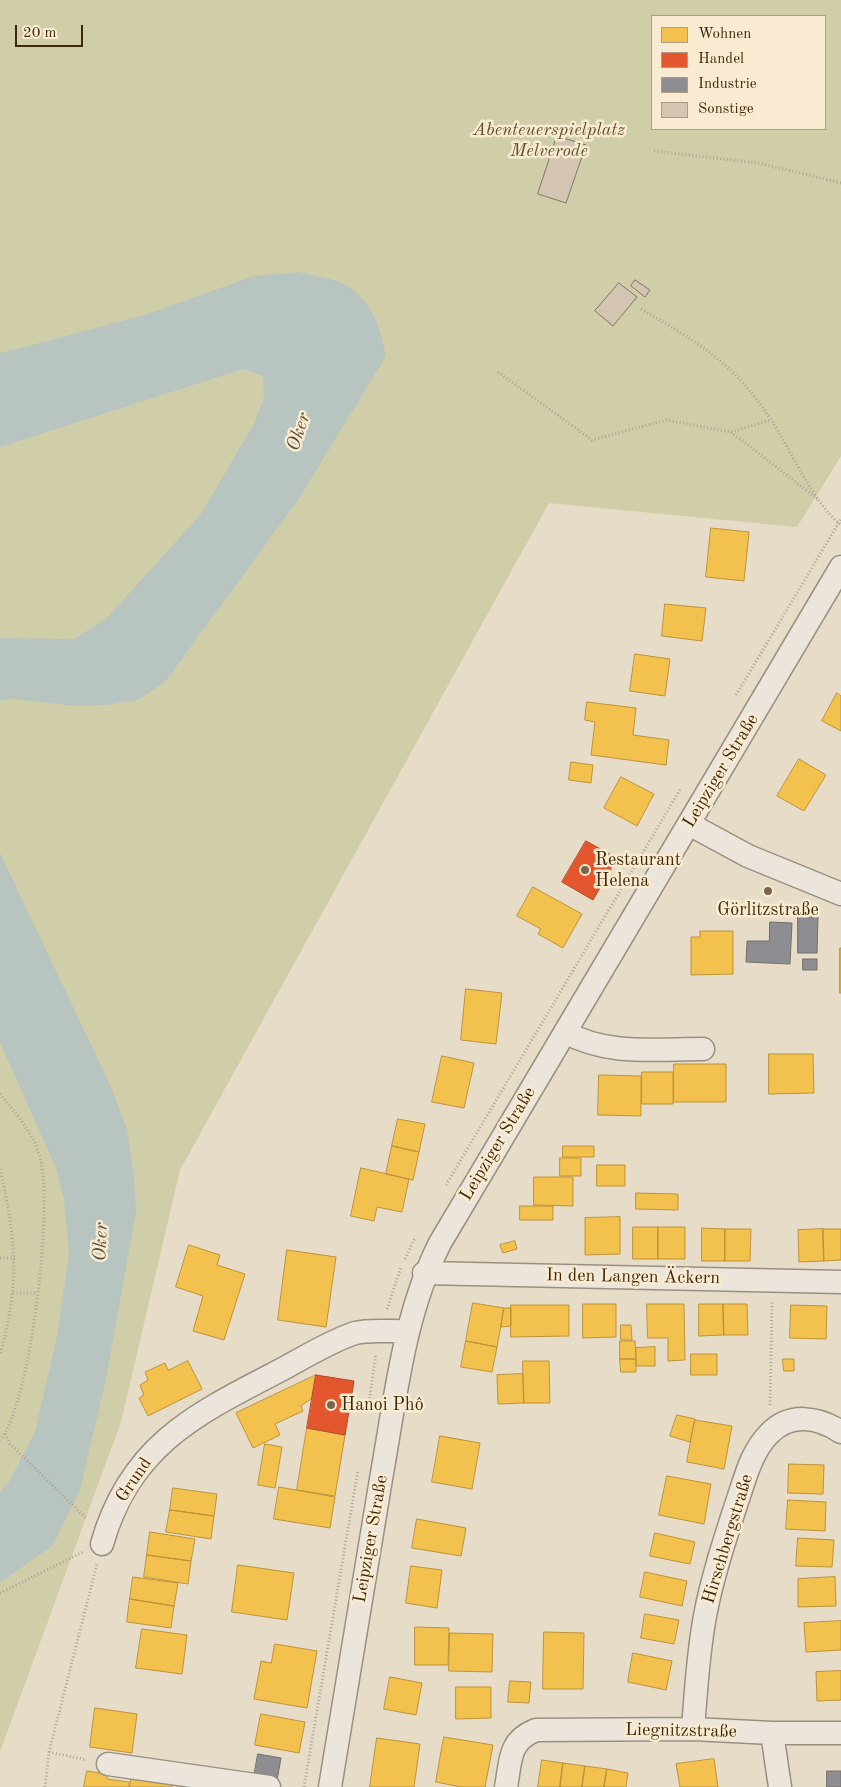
<!DOCTYPE html>
<html>
<head>
<meta charset="utf-8">
<style>
  body { margin:0 }
  #map { position:relative; width:841px; height:1787px; overflow:hidden; background:#e7dcc7; font-family:"Old Standard TT",serif }
  canvas { display:block }
  .legend { position:absolute; left:651px; top:15px; width:175px; height:115px; box-sizing:border-box; background:#f8ebd2; border:1px solid #ae9d82; margin:0; padding:6px 9px; list-style:none; font-size:15px; color:#3f2709 }
  .legend li { display:flex; align-items:center; gap:10px; height:25px }
  .legend b { width:25px; border:1px solid #ae9d82 }
  .scale { position:absolute; left:15px; top:25px; width:68px; height:22px; box-sizing:border-box; border:2px solid #3f2709; border-top:0; padding-left:6px; font-size:15px; line-height:18px; white-space:nowrap; color:#3f2709; -webkit-text-stroke:4px #f8ebd2; paint-order:stroke }
</style>
</head>
<body>
<div id="map">
<canvas width="841" height="1787"></canvas>
<ul class="legend">
<li><b style="height:14px;background:#f2c14e"></b>Wohnen</li>
<li><b style="height:14px;background:#e4572e"></b>Handel</li>
<li><b style="height:14px;background:#8d8d92"></b>Industrie</li>
<li><b style="height:14px;background:#d4c4b2"></b>Sonstige</li>
</ul>
<div class="scale">20 m</div>
</div>
<script>
const c = document.querySelector('canvas').getContext('2d');
c.lineJoin = 'round';
function fill(path, color) { c.fillStyle = color; c.fill(path, 'evenodd'); }
function trace(path, color, width, dash) { c.strokeStyle = color; c.lineWidth = width; c.lineCap = dash ? 'butt' : 'round'; c.setLineDash(dash || []); c.stroke(path); }
function write(font, color, halo, rows, align = 'center') {
  c.font = font + ' "Old Standard TT",serif'; c.lineWidth = 5; c.setLineDash([]); c.textBaseline = 'middle'; c.strokeStyle = halo; c.fillStyle = color; for (const [text, x, y, turn = 0] of rows) {
    c.save(); c.translate(x, y); c.rotate((+turn || 0) * Math.PI / 180); c.textAlign = isNaN(turn) ? turn : align; if (halo) c.strokeText(text, 0, 0); c.fillText(text, 0, 0); c.restore();
  }
}
fill(new Path2D(`
  M0,0H841V456L797,527L549,503L180,1170L121,1422L0,1752ZM652,16H825V129H652Z`), '#d0cea8');
fill(new Path2D(`
  M299,272C313,276 332,278 344,284C372,300 381,328 386,356L298,500L165,682L138,700L107,705L75,706L15,699L0,701V638L74,639L106,619L201,514L255,422L264,397L263,376L243,369L0,447V353L142,316L254,276Z
  M0,853L111,1087L127,1129L134,1176L136,1212L106,1379L80,1490L53,1545L0,1583V1492L9,1482L35,1432L58,1332L69,1252L64,1199L56,1168L0,1042Z`), '#b7c4bf');
const homes = new Path2D(`
  M711,528L749,532L744,581L706,577Z
  M665,604L706,608L702,641L662,636Z
  M635,654L670,659L665,696L630,691Z
  M837,693L841,696V731L822,721Z
  M587,702L636,708L633,735L669,740L666,765L591,755L595,722L585,720Z
  M799,759L826,775L804,811L777,796Z
  M571,762L593,765L591,783L569,780Z
  M621,777L654,794L637,826L604,808Z
  M533,887L582,914L563,948L538,934L541,929L517,916Z
  M700,931H733V974L691,975V937H700Z
  M840,948H841V993H840Z
  M466,989L502,993L496,1044L461,1040Z
  M769,1054H813L814,1093L769,1094Z
  M442,1056L474,1063L464,1108L432,1102Z
  M674,1064H726V1102H674Z
  M642,1072H673V1104H642Z
  M599,1075L641,1076V1116L598,1115Z
  M398,1119L425,1124L419,1152L392,1146Z
  M392,1146L419,1152L413,1180L386,1174Z
  M563,1146H594V1157H563Z
  M560,1158H581V1176H560Z
  M597,1165H625V1186H597Z
  M361,1168L409,1179L402,1212L377,1207L374,1221L351,1216Z
  M534,1177H573V1206L534,1205Z
  M636,1193L678,1194V1210L636,1209Z
  M520,1206H553V1220H520Z
  M620,1217V1254L585,1255V1218Z
  M633,1227H658V1259H633Z
  M658,1227H685V1259H658Z
  M702,1228L725,1229V1261H702Z
  M725,1229H751L750,1261H725Z
  M823,1229H841V1260L824,1261Z
  M823,1229L824,1261L799,1262L798,1230Z
  M515,1241L517,1249L503,1253L500,1245Z
  M189,1245L220,1255L217,1265L245,1274L224,1340L193,1331L203,1296L176,1287Z
  M287,1250L336,1257L326,1327L278,1320Z
  M473,1303L504,1308L497,1347L466,1341Z
  M583,1304H616V1337L583,1338Z
  M647,1304H684L685,1360L668,1361V1338H648Z
  M699,1304H723L724,1335L699,1336Z
  M723,1304H747L748,1335H724Z
  M511,1305H569V1336L511,1337Z
  M791,1305L827,1306L826,1339L790,1338Z
  M504,1308H511V1326L501,1327Z
  M621,1325H631L632,1340H621Z
  M466,1341L497,1347L492,1372L461,1367Z
  M620,1341H635L636,1359H620Z
  M655,1347V1366H636V1348Z
  M691,1354H717V1375H691Z
  M620,1359H636V1372H621Z
  M783,1359H794V1371H784Z
  M188,1361L202,1389L148,1416L139,1398L144,1395L140,1385L148,1380L145,1372L165,1363L168,1370Z
  M523,1361H549L550,1403H524Z
  M523,1374L524,1403L498,1404L497,1375Z
  M316,1375L312,1398L301,1406L303,1411L275,1424L280,1435L253,1448L236,1413Z
  M677,1415L695,1419L690,1442L670,1436Z
  M695,1420L732,1426L724,1469L687,1462Z
  M307,1428L345,1435L335,1496L297,1490Z
  M440,1436L480,1443L472,1489L432,1482Z
  M265,1444L282,1447L275,1488L258,1485Z
  M789,1464L824,1465L823,1494L788,1493Z
  M667,1476L711,1484L704,1524L659,1515Z
  M279,1487L335,1497L330,1528L274,1519Z
  M173,1488L217,1494L214,1516L170,1510Z
  M788,1500L826,1502L825,1531L786,1529Z
  M170,1510L214,1516L211,1539L166,1532Z
  M417,1519L466,1528L461,1556L412,1548Z
  M150,1532L195,1539L191,1561L147,1555Z
  M655,1533L695,1542L690,1564L650,1556Z
  M798,1538L834,1540L832,1567L796,1566Z
  M147,1555L191,1561L188,1584L144,1577Z
  M238,1565L294,1573L287,1620L232,1612Z
  M411,1566L442,1570L437,1608L406,1603Z
  M645,1572L687,1581L682,1606L640,1597Z
  M133,1577L178,1583L174,1606L130,1599Z
  M835,1577L836,1606L798,1607V1579Z
  M130,1599L174,1606L171,1628L127,1622Z
  M645,1614L679,1620L674,1644L641,1638Z
  M841,1621V1650L806,1652L804,1623Z
  M415,1627L449,1628L448,1665H415Z
  M142,1629L187,1635L182,1674L136,1668Z
  M544,1632L584,1633L583,1689H543Z
  M450,1633L493,1634L492,1672L449,1671Z
  M275,1644L317,1651L307,1708L254,1699L261,1661L271,1663Z
  M633,1653L672,1661L666,1690L628,1682Z
  M841,1671V1700L817,1701L816,1672Z
  M390,1677L422,1683L416,1715L384,1709Z
  M510,1681L531,1682L529,1703L508,1702Z
  M456,1687H491V1718L456,1719Z
  M95,1708L137,1714L132,1753L90,1747Z
  M261,1714L305,1722L299,1753L255,1745Z
  M444,1737L493,1745L485,1787H461L436,1782Z
  M377,1738L420,1744L414,1787H370Z
  M714,1759L718,1787H680L676,1764Z
  M542,1760L563,1763L560,1787H538Z
  M563,1763L585,1766L582,1787H560Z
  M585,1766L607,1769L604,1787H582Z
  M607,1769L628,1773L626,1787H604Z
  M87,1771L107,1774V1779L129,1782V1787H84Z
  M132,1773L173,1780L172,1787H130Z`);
fill(homes, '#f2c14e');
trace(homes, '#bc9339', 1);
const shops = new Path2D(`
  M586,841L617,858L593,900L562,882Z
  M316,1375L354,1381L345,1435L307,1428Z`);
fill(shops, '#e4572e');
trace(shops, '#b24923', 1);
const industry = new Path2D(`
  M798,917H818L817,953H798Z
  M770,922L792,923L790,964L746,962L747,941H769Z
  M803,959H817V970H803Z
  M258,1754L281,1758L277,1780L254,1777Z
  M827,1771H841V1787H827Z`);
fill(industry, '#8d8d92');
trace(industry, '#766e69', 1);
const building = new Path2D(`
  M557,136L586,145L566,203L538,194Z
  M635,280L650,290L645,297L631,286Z
  M619,283L637,297L613,326L595,311Z`);
fill(building, '#d4c4b2');
trace(building, '#817768', 1);
const minor = new Path2D(`
  M689,824L748,856L841,894
  M565,1032C607,1056 656,1049 703,1049
  M424,1273L841,1282
  M102,1544C130,1446 194,1415 277,1372C302,1359 328,1342 355,1333C370,1329 392,1332 408,1331
  M693,1729C696,1691 698,1653 705,1616C712,1578 725,1539 737,1502C745,1479 751,1452 769,1434C790,1412 818,1417 841,1432
  M772,1733L780,1787
  M108,1764L269,1787
  M330,1787C347,1682 365,1578 382,1473C396,1395 404,1314 440,1243L841,567
  M506,1787C511,1761 508,1741 536,1730L693,1729L772,1733H841`);
trace(minor, '#999081', 25);
trace(new Path2D(`
  M654,151L758,163L841,183
  M641,309C699,343 734,363 772,421C791,451 814,504 841,525
  M498,372L592,440L666,420L731,432L771,420
  M731,432L819,500
  M736,695L841,519
  M0,1094C15,1112 32,1132 39,1154C55,1199 31,1404 0,1440
  M0,1169C16,1237 20,1287 0,1354
  M446,1185L681,788
  M0,1258H15
  M405,1259L415,1238
  M13,1293H36
  M387,1309L401,1267
  M369,1402L376,1354
  M770,1405L772,1302
  M5,1434L10,1444L87,1519
  M0,1593L83,1552
  M49,1752L87,1760
  M45,1787L49,1752L97,1564
  M304,1787L358,1470`), '#aba498', 3, [1, 2.5]);
trace(minor, '#ebe5db', 22);
for (const [x, y, r, color] of [
  [585,870,5,"#7a664c"],
  [768,891,5,"#7a664c"],
  [331,1405,5,"#7a664c"]
]) { const dot = new Path2D(); dot.arc(x, y, r, 0, 2 * Math.PI); c.fillStyle = color; c.fill(dot); trace(dot, '#f8ebd2', 2); }
write('italic 18px', '#5f4e2a', '#f8ebd2', [
  ["Abenteuerspielplatz",549,130],
  ["Melverode",549,151]
]);
write('18px', '#3f2709', '#f8ebd2', [
  ["Leipziger Straße",721,771,-59],
  ["Leipziger Straße",498,1144,-59],
  ["In den Langen Äckern",633,1277,1],
  ["Grund",134,1480,-56],
  ["Leipziger Straße",371,1539,-80],
  ["Hirschbergstraße",728,1539,-73],
  ["Liegnitzstraße",681,1731,1]
]);
write('18px', '#3f2709', '#f8ebd2', [
  ["Restaurant",595,860],
  ["Helena",595,881],
  ["Görlitzstraße",768,910,"center"],
  ["Hanoi Phô",341,1405]
], 'left');
write('italic 19px', '#584c36', '#f8ebd2', [
  ["Oker",299,432,-71],
  ["Oker",101,1242,-87]
]);
</script>
</body>
</html>
